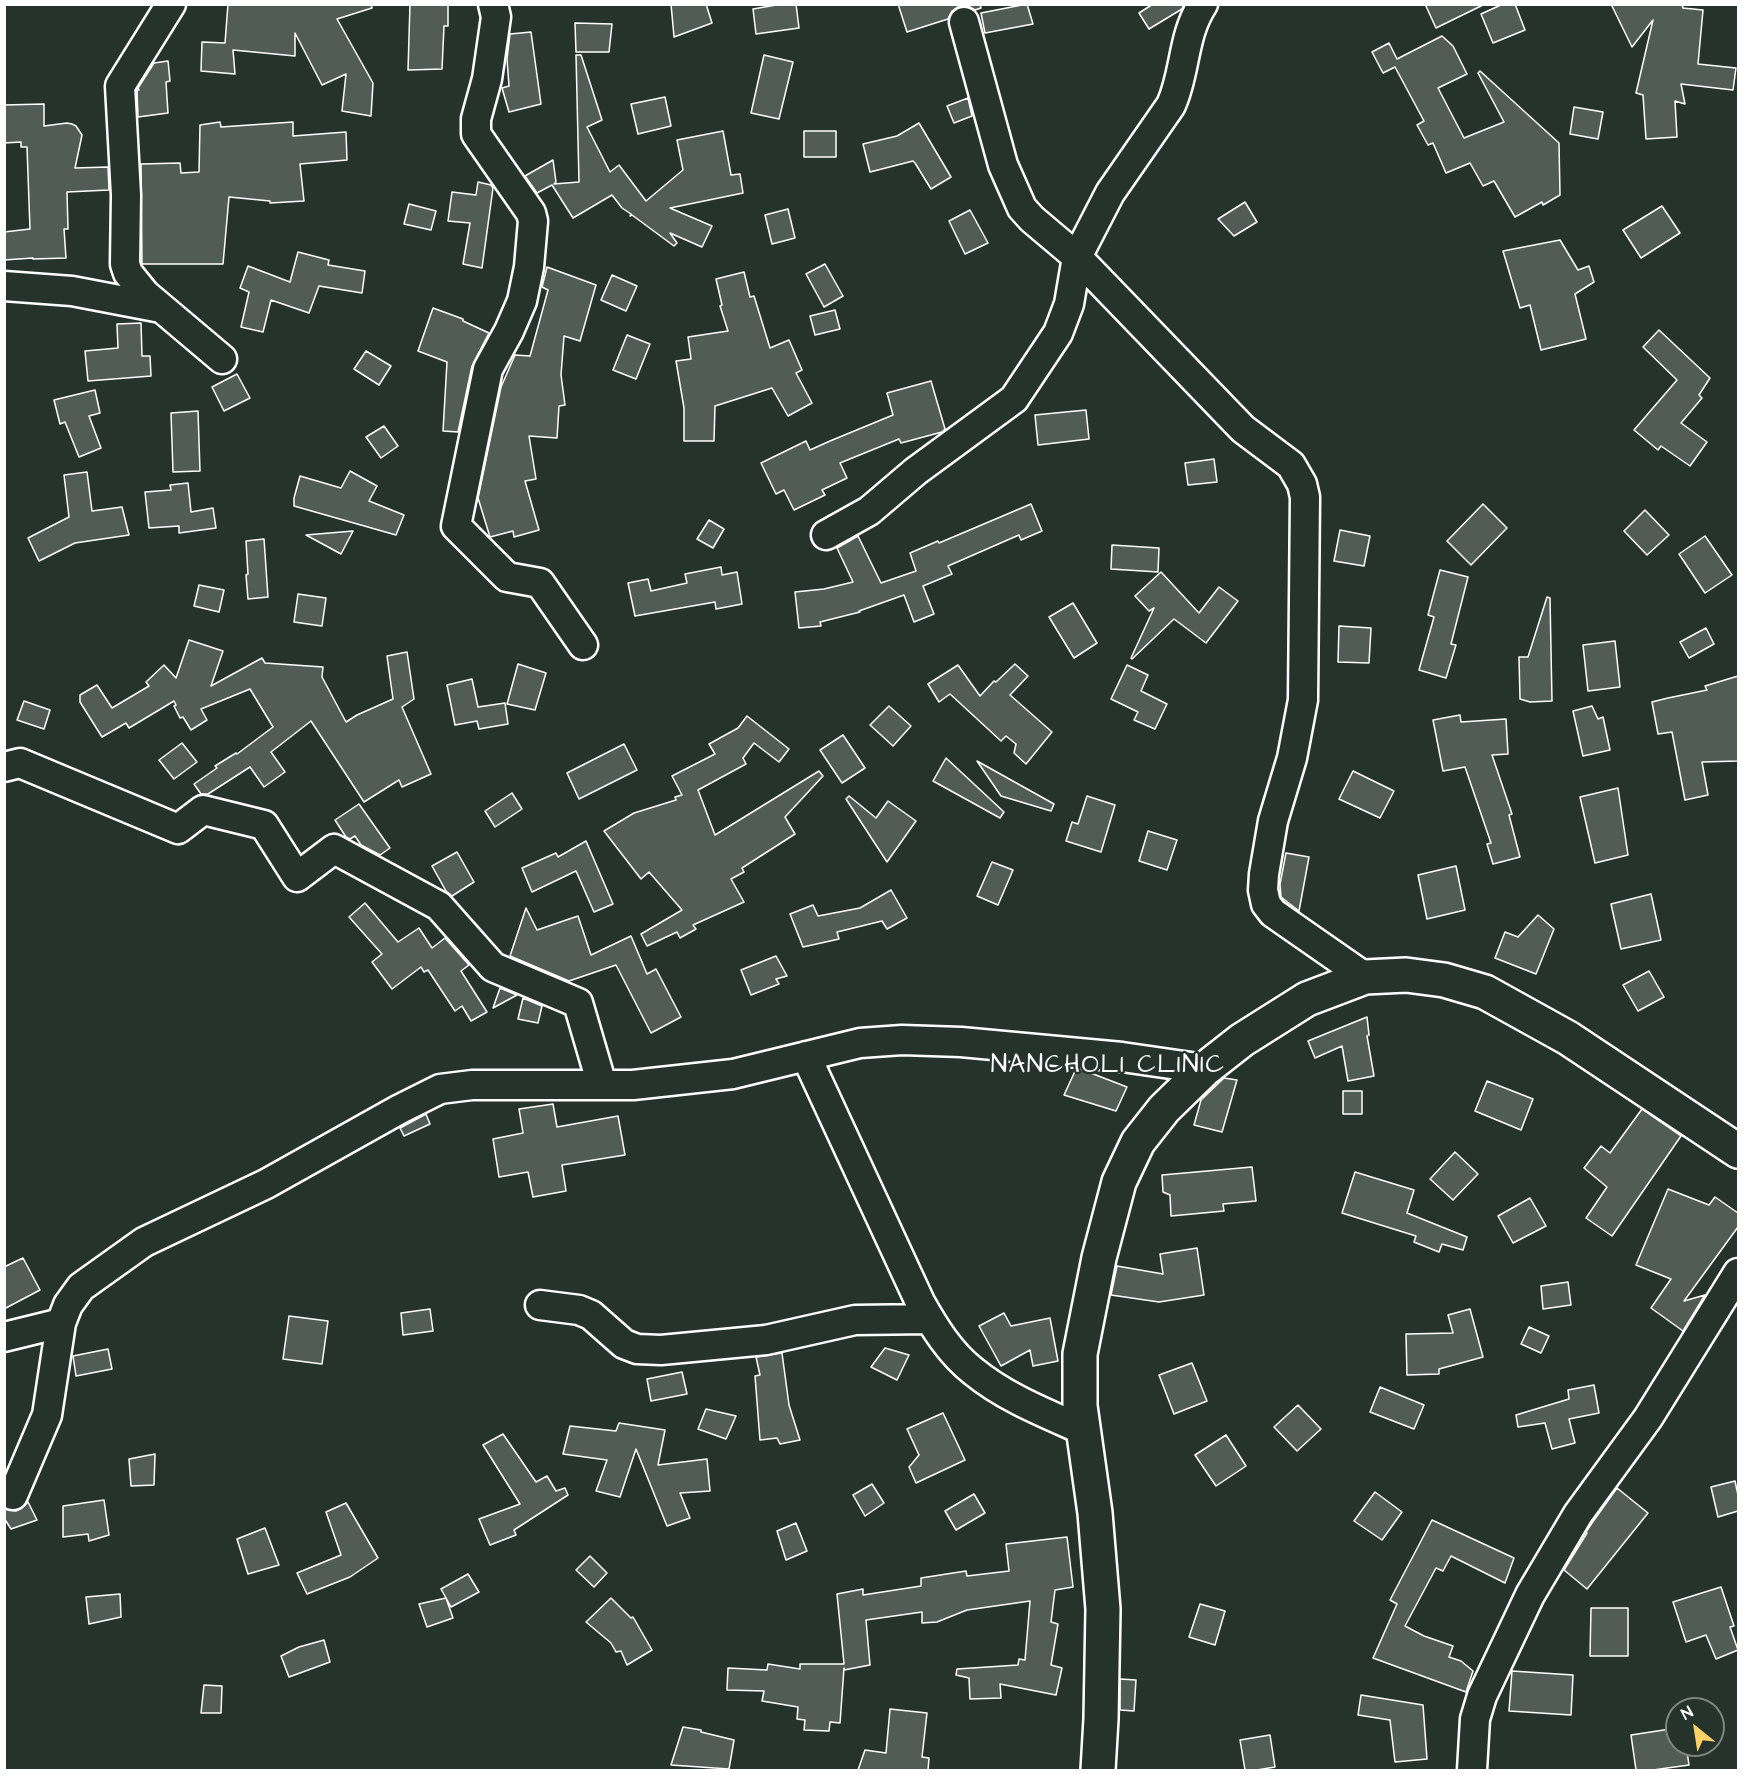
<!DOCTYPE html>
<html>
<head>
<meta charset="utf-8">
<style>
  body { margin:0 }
  #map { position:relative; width:1743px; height:1775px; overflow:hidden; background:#26332d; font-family:"Architects Daughter",sans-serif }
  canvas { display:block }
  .frame { position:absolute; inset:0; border:6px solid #fff; pointer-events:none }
  .north { position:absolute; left:1665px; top:1697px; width:60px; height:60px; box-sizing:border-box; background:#26332d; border:2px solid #7d8581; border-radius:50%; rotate:330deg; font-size:16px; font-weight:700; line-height:24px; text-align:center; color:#fff }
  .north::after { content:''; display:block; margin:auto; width:21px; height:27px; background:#ffd166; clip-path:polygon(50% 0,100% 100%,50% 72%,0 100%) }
</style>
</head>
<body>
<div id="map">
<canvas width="1743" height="1775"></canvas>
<div class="frame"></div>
<div class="north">N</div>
</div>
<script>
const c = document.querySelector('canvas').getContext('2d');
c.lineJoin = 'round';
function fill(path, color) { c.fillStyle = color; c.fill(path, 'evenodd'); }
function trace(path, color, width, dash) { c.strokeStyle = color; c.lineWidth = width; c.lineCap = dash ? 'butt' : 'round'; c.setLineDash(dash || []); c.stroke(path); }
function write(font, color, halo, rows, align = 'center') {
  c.font = font + ' "Architects Daughter",sans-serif'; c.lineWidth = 4.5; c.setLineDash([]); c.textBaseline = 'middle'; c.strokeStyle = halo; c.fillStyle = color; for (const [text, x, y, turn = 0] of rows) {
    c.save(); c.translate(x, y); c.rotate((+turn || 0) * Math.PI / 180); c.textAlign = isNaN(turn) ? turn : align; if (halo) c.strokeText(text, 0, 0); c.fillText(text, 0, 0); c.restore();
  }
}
const building = new Path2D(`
  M228,4H371L372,8L337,19L373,83L371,116L342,111L346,74L322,85L295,33V56L233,50L235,74L201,71L202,42L225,43Z
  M410,4H448V26H444L442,69L408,70Z
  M671,4H706L712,23L674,37Z
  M782,4H796L799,28L756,34L753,9Z
  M898,4H980L981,8L975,10L968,6H959L952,11L948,19L907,32Z
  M1027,4L1033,24L985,33L981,13Z
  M1153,4H1184L1182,9L1149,29L1139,13Z
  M1425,4H1485L1436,28Z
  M1503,4H1515L1525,30L1493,43L1481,14Z
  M1611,4H1682L1683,8L1703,10L1698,64L1736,68L1733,90L1681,84L1685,104L1675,101L1677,137L1646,139L1643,95L1636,93L1653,20L1632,47Z
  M575,23L612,24L609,52H576Z
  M531,32L541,104L509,112L502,88L509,86L507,59L510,34Z
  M1442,36L1453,46L1467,74L1438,88L1464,138L1504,122L1478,73L1480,71L1559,143L1560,195L1543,205L1542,202L1515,217L1494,181L1483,186L1470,163L1446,173L1433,143L1428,145L1417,125L1424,121L1395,67L1383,73L1372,52L1389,43L1397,59Z
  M576,55H581L602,120L587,127L610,172L619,165L646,201L683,170L677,140L723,131L731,175L740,174L743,193L670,208L712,226L702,247L670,233L677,243L674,246L632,215L630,216L631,214L622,208L612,195L573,218L552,185L537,193L525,176L553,160L556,182L554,184L579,182Z
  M764,55L793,62L779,119L751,113Z
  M168,61L170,81L166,82L168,113L138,117L137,90H139L138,88L154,63Z
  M665,97L671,126L638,134L631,104Z
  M968,98L972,116L954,123L947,106Z
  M44,104V126L67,123L72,124L76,126L82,135L75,168L108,167L109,190L67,192L68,229H64L66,258L33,259V258L4,260V232L30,229L27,147H21V142L4,143V105Z
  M1574,107L1603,112L1598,139L1570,134Z
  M220,122L221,127L293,122V136L346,132L347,160L300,164L304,201L270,203V201L229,197L223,264H142L141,164L180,163L181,173L199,172L200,125Z
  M919,123L951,177L931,189L915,163L913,161L870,172L863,144L897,136Z
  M804,131H836V157H804Z
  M478,182L491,185L493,188L482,268L463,264L470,223L448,221L452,192L476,195Z
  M1245,202L1257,222L1234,236L1218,219Z
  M409,204L436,211L431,230L404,224Z
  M1662,206L1680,233L1641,258L1623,230Z
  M788,209L795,238L772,244L765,215Z
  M970,210L988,243L965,254L949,221Z
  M1560,240L1578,270L1589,266L1594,282L1575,294L1586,339L1541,350L1530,305L1520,308L1503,251Z
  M298,252L329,260L328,265L365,271L362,293L319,286L309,313L271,300L263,332L241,327L249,292L240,288L248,266L290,282Z
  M825,264L843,296L824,307L806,274Z
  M547,267L596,285L580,341L564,336L561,375L565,405L559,406L557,438L529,436L536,479L525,481L539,530L514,537L513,531L490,537L478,498L501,387L515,355L530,356L548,290L542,287Z
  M744,272L750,297L754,296L770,348L789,340L802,370L796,373L812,403L788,416L772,388L715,406L714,441H684V408L676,361L691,359L688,337L728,331L720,306L722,305L716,279Z
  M612,275L637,286L626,311L601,300Z
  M433,308L463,319V321L489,333L472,366L458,432L443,431L447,362L418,351Z
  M835,310L840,329L815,335L810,316Z
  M141,323L142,356H150L151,376L88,381L85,351L118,348L117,324Z
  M1659,330L1710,378L1699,395L1702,398L1681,423L1707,442L1690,466L1661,446L1658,450L1634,430L1677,380L1643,347Z
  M627,335L650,344L636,379L613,370Z
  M366,351L391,366L379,385L354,369Z
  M237,374L250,398L224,411L212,387Z
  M931,381L945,429L942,432L901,443L899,439L840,463L847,478L822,490L825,495L794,510L784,490L776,494L761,463L806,441L810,450L830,441L893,415L887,393Z
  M95,390L100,413L89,416L101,448L79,457L65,422L60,424L54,400Z
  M1086,410L1089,439L1038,445L1035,415Z
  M198,411L200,471L173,472L171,413Z
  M384,426L398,446L381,458L366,437Z
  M1214,459L1217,482L1188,485L1185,463Z
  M350,471L377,486L369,501L404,515L396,535L294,506V498L300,476L341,488Z
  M87,472L92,511L122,507L129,535L75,543L39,561L28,538L69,517L64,475Z
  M188,483L191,512L213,508L216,528L179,533V526L149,528L145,492L171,490L170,485Z
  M1031,504L1042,531L1021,540L1019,535L948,566L952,574L923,586L934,614L914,622L904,595L859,611L860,612L820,622L821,626L799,628L795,592L824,589L853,582L837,548L858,536L881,583L916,571L910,553L938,541L939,543Z
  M1483,504L1507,528L1471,565L1447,541Z
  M1645,510L1669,535L1647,555L1624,531Z
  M709,520L724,529L713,548L697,539Z
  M1340,530L1370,536L1364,566L1334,561Z
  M353,531L341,554L306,535Z
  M1705,536L1732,575L1705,593L1679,554Z
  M264,539L268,597L248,599L246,575L248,574L246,541Z
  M1112,545L1159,548L1158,572L1111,569Z
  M721,567L722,575L737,572L742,604L716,609L715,602L635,616L628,583L648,579L651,591L687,583L685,574Z
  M1440,570L1468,577L1451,644L1456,645L1446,678L1419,670L1434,617L1428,615Z
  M1161,572L1199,613L1219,587L1238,601L1206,643L1174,619L1132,659L1131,658L1154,608L1149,611L1135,596Z
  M199,585L224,590L219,612L194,606Z
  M298,594L326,598L322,626L294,622Z
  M1547,597L1550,598L1552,701L1530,702L1520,699L1519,657H1528Z
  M1073,603L1097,643L1074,658L1049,617Z
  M1339,626L1371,628L1369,663L1338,662Z
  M1706,628L1714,644L1689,658L1680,642Z
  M189,640L223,651L211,686L262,658L265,663L323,667L322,677L346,722L357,715L393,699L387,656L407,652L414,699L402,707L431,774L402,787L399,780L364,802L311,721L271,752L285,772L264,787L250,767L208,794H201L194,784L217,768L215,766L236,753L237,754L273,727L250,689L201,709L207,720L191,730L183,717L180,718L174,706L176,705L174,701L129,728L126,723L102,737L80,702V695L97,685L112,708L149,686L146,682L164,665L176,678Z
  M1615,641L1620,687L1588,691L1583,645Z
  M518,664L546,673L535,710L507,704Z
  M1015,664L1028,676L1010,695L1052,732L1026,764L1014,753L1016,744L1006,736L1001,741L950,694L939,702L928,684L958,665L980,696L994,681L996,682Z
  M1127,665L1148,675L1141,691L1167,704L1155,729L1134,720L1138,712L1111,699Z
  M1738,676V761L1702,762L1708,795L1685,800L1672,732L1658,734L1652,702L1668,698L1707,690L1705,686Z
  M472,679L478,707L505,703L508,724L479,729L477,721L455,725L447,685Z
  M24,701L50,710L44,729L17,720Z
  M889,706L911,726L893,746L870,725Z
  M1592,706L1598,719L1603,717L1610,750L1583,756L1573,711Z
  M1460,715L1461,722L1506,719L1508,754L1492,755L1512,814L1509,815L1520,857L1493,864L1487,844L1491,843L1465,767L1443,771L1433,720Z
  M747,716L789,749L779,762L754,743L743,758L746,764L698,790L715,835L819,771L823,776L785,817L795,834L742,868L744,872L731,879L744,902L693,925L696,929L680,938L677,932L647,946L641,934L682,910L649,872L641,879L604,831L634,813L676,800L675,797L682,795L672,776L715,754L709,744L738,728Z
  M843,735L865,768L842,783L820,750Z
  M182,743L197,762L174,779L159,760Z
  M624,744L637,770L579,799L567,773Z
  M946,758L1004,812L1000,818L933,781Z
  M977,761L1054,804L1051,811L1001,796Z
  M1353,771L1394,791L1380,818L1339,799Z
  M1618,788L1628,855L1595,863L1580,797Z
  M512,793L522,809L495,827L485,811Z
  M849,796L876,818L888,801L916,821L887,862L846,799Z
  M1087,796L1115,805L1101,852L1066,841L1072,822L1078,824Z
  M359,804L390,848L380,855L361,845L355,836L350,839L346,837L335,820Z
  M1148,831L1177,840L1167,870L1139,861Z
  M586,841L613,904L594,912L576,871L532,892L522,868L556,853L558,857Z
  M457,852L474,882L452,896L446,891L432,866Z
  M1286,853L1309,857L1299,911L1281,897L1280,884Z
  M992,862L1013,870L998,905L977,896Z
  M1456,866L1465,910L1427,919L1418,875Z
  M891,890L907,918L887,929L882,921L837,932L839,939L803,947L790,914L813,905L818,916L860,908Z
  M1651,894L1661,940L1621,949L1611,904Z
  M365,903L398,942L419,928L432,948L445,938L469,965L461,971L487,1012L471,1021L462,1006L455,1011L428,970L424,972L421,967L392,989L372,962L382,954L349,917Z
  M526,908L537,930L578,916L591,955L631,936L647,974L656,969L681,1017L651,1033L616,965L569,981L510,956Z
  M1538,915L1554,929L1536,974L1495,958L1505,932L1518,937Z
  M776,956L787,976L776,979L779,984L751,995L741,970Z
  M1649,971L1664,997L1638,1011L1623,985Z
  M500,988L517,995L493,1008Z
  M523,998L542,1006L538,1023L518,1019Z
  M1367,1017L1369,1035L1367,1036L1374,1076L1348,1081L1342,1046L1315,1058L1308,1041Z
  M1076,1069L1083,1070L1127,1087L1116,1111L1064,1095Z
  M1224,1078L1237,1080L1222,1132L1194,1125L1201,1100Z
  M1487,1081L1533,1099L1521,1130L1475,1111Z
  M1343,1091H1362V1114H1343Z
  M553,1104L557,1127L618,1116L625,1155L562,1165L566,1191L533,1197L528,1172L499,1177L493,1139L523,1133L519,1109Z
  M1642,1109L1681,1136L1612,1236L1586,1218L1607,1187L1584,1168L1601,1146L1610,1153Z
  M426,1114L430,1124L404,1136L400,1128Z
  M1455,1152L1478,1174L1453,1200L1430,1179Z
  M1252,1167L1256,1201L1223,1204L1224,1211L1171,1216L1170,1195L1163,1192L1162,1175Z
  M1355,1172L1414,1190L1407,1213L1467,1237L1463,1250L1442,1244L1439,1252L1414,1242L1416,1236L1342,1213Z
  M1668,1189L1709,1205L1715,1197L1738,1213V1227L1684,1301L1705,1295L1683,1331L1651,1308L1671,1279L1636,1265Z
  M1530,1198L1546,1226L1513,1243L1498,1216Z
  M1197,1248L1204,1295L1159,1302L1111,1295L1117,1266L1163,1274L1160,1254Z
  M23,1258L40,1290L4,1309V1267Z
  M1568,1282L1571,1305L1543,1309L1541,1286Z
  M430,1309L433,1331L403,1335L401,1313Z
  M1470,1309L1483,1357L1439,1369V1374L1407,1375L1406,1334L1453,1333L1448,1315Z
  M1004,1313L1011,1326L1050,1318L1058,1361L1033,1366L1030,1350L1001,1366L979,1326Z
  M289,1316L328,1321L322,1364L283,1359Z
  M1529,1327L1549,1336L1541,1353L1521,1344Z
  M885,1348L909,1355L897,1380L871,1367Z
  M108,1349L112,1369L76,1376L73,1356Z
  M782,1353L789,1405L800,1440L780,1444L777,1438L760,1440L755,1376L760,1375L756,1357Z
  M1192,1363L1207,1401L1174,1414L1159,1375Z
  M682,1372L687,1394L651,1401L647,1379Z
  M1594,1385L1599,1413L1569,1419L1575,1443L1552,1449L1545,1423L1518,1427L1516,1415L1569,1399L1568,1390Z
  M1380,1387L1424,1405L1414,1429L1370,1412Z
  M1298,1405L1321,1429L1297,1451L1274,1427Z
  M706,1409L736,1416L726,1439L698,1429Z
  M943,1413L965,1460L916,1483L909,1467L919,1455L907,1429Z
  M619,1423L665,1430L658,1465L707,1459L710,1491L680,1493L690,1518L667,1526L636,1449L620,1497L596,1491L607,1460L563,1454L570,1426L616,1431Z
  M503,1434L536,1482L547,1476L556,1491L565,1488L568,1495L514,1530L516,1535L490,1545L479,1519L520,1504L483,1445Z
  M1226,1435L1246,1466L1216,1486L1195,1455Z
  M155,1454L154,1485L131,1486L129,1459Z
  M1735,1481L1738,1495V1511L1718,1517L1711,1487Z
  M872,1484L884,1503L865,1516L853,1495Z
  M1617,1488L1648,1513L1587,1589L1564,1570L1587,1533L1586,1532L1592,1523Z
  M1375,1492L1402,1512L1382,1540L1354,1521Z
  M974,1494L985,1513L956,1530L945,1511Z
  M104,1500L109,1535L89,1541L88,1534L63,1537V1506Z
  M28,1502L37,1520L11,1529L4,1518V1509L16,1511L22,1508Z
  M346,1503L378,1558L350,1577L307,1594L297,1573L341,1555L326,1512Z
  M1432,1520L1514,1558L1505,1583L1451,1556L1443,1571L1436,1568L1405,1626L1424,1636L1453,1646L1449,1657L1461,1661L1473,1671L1466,1692L1373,1658L1397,1604L1390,1600Z
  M796,1523L807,1551L786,1560L777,1531Z
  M265,1528L279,1565L248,1574L237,1539Z
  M1067,1537L1073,1587L1055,1590L1051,1622L1058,1624L1051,1665L1062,1668L1056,1695L1000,1684L1001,1698L970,1699L969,1678L956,1675L957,1669L1018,1665L1019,1659L1025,1660L1030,1601L967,1610L937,1622L922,1623V1612L866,1620L870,1665L844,1670V1668L840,1723L830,1722L829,1731L804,1730L805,1720L797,1719L798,1707L762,1701L764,1691L727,1690L728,1668L767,1670L768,1664L800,1669V1664H844L837,1594L863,1589V1595L921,1586V1578L966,1571L967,1576L1009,1571L1006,1544Z
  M590,1556L607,1573L594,1587L576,1570Z
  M468,1574L479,1592L451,1607L441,1589Z
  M1721,1587L1734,1626L1730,1627L1738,1650L1716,1659L1706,1635L1686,1642L1673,1602Z
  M120,1594L121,1617L89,1624L86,1597Z
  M446,1598L453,1618L427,1627L419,1604Z
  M611,1598L631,1618L633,1617L652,1650L627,1665L621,1651L616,1652L611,1643L586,1622Z
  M1200,1604L1225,1611L1215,1645L1189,1637Z
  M1591,1608H1628V1656H1590Z
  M324,1640L330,1662L289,1677L281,1656L299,1647Z
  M1512,1671L1573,1675L1571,1715L1509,1711Z
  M1120,1679L1136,1680L1134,1711L1120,1710Z
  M204,1685L222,1686L221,1713H201Z
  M1361,1695L1423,1705L1427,1759L1395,1762L1390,1720L1358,1715Z
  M890,1709L927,1713L922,1757L929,1758L928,1770H858L865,1750L886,1753Z
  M683,1727L701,1730V1732L734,1740L729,1769L671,1765Z
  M1677,1728V1745H1686L1689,1765L1653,1770H1636L1631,1735Z
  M1270,1735L1275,1767L1257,1770H1245L1240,1740Z`);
fill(building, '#515c57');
trace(building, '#fff', 1.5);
const minor = new Path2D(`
  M171,4L120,86L126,195L125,264L128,273L145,294L222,359
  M493,4L496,17L487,79L476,119V134L531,213L533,221L529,267L522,301L509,331L488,369L456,526L507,577L540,583L583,645
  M964,22L1003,165L1022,208L1032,219L1077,257L1243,429L1291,465L1302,484L1305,497L1303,700L1292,758L1273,821L1264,874L1263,890L1266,904L1273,913L1365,977
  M4,286L72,291L161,308
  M826,535L869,511L916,471L1014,399L1058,333L1069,304L1077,257L1110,193L1171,105C1186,72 1182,36 1203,4
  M4,767L20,763L178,829L203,810L264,825L297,877L334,849L439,906L493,967L578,1003L602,1085
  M806,1056L920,1302C934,1327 950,1353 973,1371C1006,1398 1045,1413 1083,1430
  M540,1305L579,1310L591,1315L624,1344L637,1349L661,1350L766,1340L855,1320L930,1319
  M4,1337L61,1323
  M13,1495L47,1415L61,1323L68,1305L81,1287L144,1242L266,1184L400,1109L440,1089L472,1085H633L733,1074L860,1043L902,1040L961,1042L1122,1057L1205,1069
  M1472,1770L1475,1719L1482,1696L1530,1595L1578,1514L1648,1418L1738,1273`);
const tertiary = new Path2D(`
  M1098,1770L1101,1719L1103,1609L1095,1513L1080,1406V1354L1099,1258L1119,1182L1138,1142L1164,1109L1205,1069L1242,1040L1307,999L1365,977L1406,975L1444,980L1485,992L1568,1038L1738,1151`);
trace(minor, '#fff', 33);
trace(tertiary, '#fff', 38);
trace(minor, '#26332d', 28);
trace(tertiary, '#26332d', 33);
c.letterSpacing = '1.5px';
write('26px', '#fff', '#26332d', [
  ["NANCHOLI CLINIC",1108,1067]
]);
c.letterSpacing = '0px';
</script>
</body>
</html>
